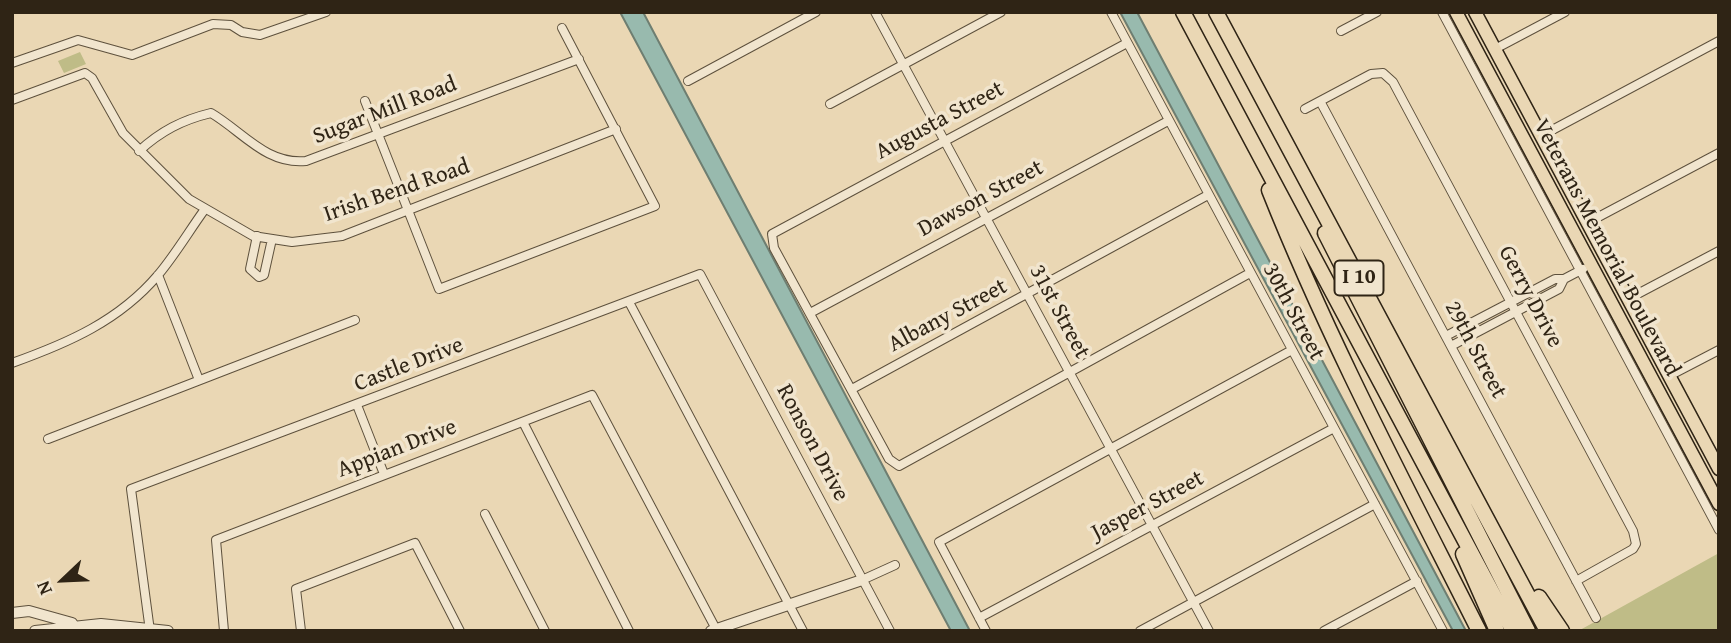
<!DOCTYPE html>
<html>
<head>
<meta charset="utf-8">
<style>
  body { margin:0 }
  #map { position:relative; width:1731px; height:643px; overflow:hidden; background:#ead7b4; font-family:"Gentium Book Plus",serif }
  canvas { display:block }
  .frame { position:absolute; inset:0; border:14px solid #2f2415; pointer-events:none }
  .north { position:absolute; left:28px; top:545px; width:70px; height:70px; -webkit-text-stroke:5px #f1e5ce; paint-order:stroke; rotate:247deg; font-size:19px; font-weight:700; line-height:28px; text-align:center; color:#2f2415 }
  .north::after { content:''; display:block; margin:auto; width:24px; height:32px; background:#2f2415; clip-path:polygon(50% 0,100% 100%,50% 72%,0 100%) }
</style>
</head>
<body>
<div id="map">
<canvas width="1731" height="643"></canvas>
<div class="frame"></div>
<div class="north">N</div>
</div>
<script>
const c = document.querySelector('canvas').getContext('2d');
c.lineJoin = 'round';
function fill(path, color) { c.fillStyle = color; c.fill(path, 'evenodd'); }
function trace(path, color, width, dash) { c.strokeStyle = color; c.lineWidth = width; c.lineCap = dash ? 'butt' : 'round'; c.setLineDash(dash || []); c.stroke(path); }
function write(font, color, halo, rows, align = 'center') {
  c.font = font + ' "Gentium Book Plus",serif'; c.lineWidth = 7; c.setLineDash([]); c.textBaseline = 'middle'; c.strokeStyle = halo; c.fillStyle = color; for (const [text, x, y, turn = 0] of rows) {
    c.save(); c.translate(x, y); c.rotate((+turn || 0) * Math.PI / 180); c.textAlign = isNaN(turn) ? turn : align; if (halo) c.strokeText(text, 0, 0); c.fillText(text, 0, 0); c.restore();
  }
}
fill(new Path2D(`
  M80,52L86,64L64,73L58,61Z
  M1719,553V631H1581L1580,630Z`), '#bfbc87');
const water = new Path2D(`
  M620,12H643L970,631H951Z
  M1120,12H1137L1466,631H1453Z`);
fill(water, '#98baae');
trace(water, '#6e7e71', 2);
const minor = new Path2D(`
  M875,12L1209,631
  M1111,12L1443,631
  M1442,12L1719,530
  M1341,31L1377,12
  M1127,43L772,234L774,248L889,459L899,466L1250,273
  M1495,49L1565,12
  M12,63L78,40L132,55L213,24L231,25L242,32L260,35L326,12
  M688,81L816,12
  M12,100L85,73L92,78L123,133L189,199L253,236L292,242L342,236L616,129
  M365,101L439,289L655,206L562,28
  M1320,101L1596,618
  M830,104L1001,12
  M1305,109L1371,74L1383,73L1393,82L1633,531L1636,544L1633,549L1576,581
  M1541,136L1719,41
  M139,151C161,131 182,120 211,113C242,131 266,165 306,161L579,59
  M1587,223L1719,153
  M257,236L250,269L259,277L264,275L272,239
  M158,275L199,380
  M1628,299L1719,251
  M629,302L803,631
  M812,312L1168,121
  M1446,336L1555,279H1564L1583,269
  M1451,346L1559,289L1564,279
  M12,363C68,343 119,321 158,275C175,255 189,231 205,209
  M1669,376L1719,350
  M852,389L1208,195
  M357,405L384,474
  M523,422L629,631
  M48,439L355,320
  M485,514L545,631
  M862,580L895,565
  M979,618L1334,428
  M150,631L131,489L700,274L890,631
  M224,631L216,540L592,395L717,631
  M301,631L296,589L415,543L460,631
  M986,631L939,542L1292,350
  M1140,631L1375,504
  M1324,631L1417,581`);
const tertiary = new Path2D(`
  M12,613L29,611L72,623
  M35,631L101,624L168,631
  M711,631L862,580`);
const primary = new Path2D(`
  M1456,12L1719,504
  M1475,12L1719,469`);
const motorway = new Path2D(`
  M1183,12L1513,631
  M1216,12L1547,631
  M1269,190C1329,341 1406,486 1479,631
  M1325,233L1528,631
  M1463,554L1497,631
  M1539,597L1562,631`);
trace(minor, '#5e513d', 10);
trace(tertiary, '#5e513d', 12);
trace(primary, '#2f2415', 15);
trace(motorway, '#2f2415', 17);
trace(minor, '#f1e5ce', 8);
trace(tertiary, '#f1e5ce', 10);
trace(primary, '#ead7b4', 12);
trace(motorway, '#ead7b4', 14);
for (const [x, y, w] of [
  [1359,278,49]
]) { const box = new Path2D(); box.roundRect(x - w / 2, y - 17.5, w, 35, 5); c.fillStyle = '#f1e5ce'; c.fill(box); trace(box, '#2f2415', 2); }
write('bold 21px', '#2f2415', null, [
  ["I 10",1359,278]
]);
write('23px', '#2f2415', '#f1e5ce', [
  ["Sugar Mill Road",385,111,-21],
  ["Augusta Street",940,121,-28],
  ["Irish Bend Road",397,191,-19],
  ["Dawson Street",981,199,-28],
  ["Veterans Memorial Boulevard",1606,248,62],
  ["Gerry Drive",1530,297,62],
  ["31st Street",1059,312,62],
  ["30th Street",1293,312,62],
  ["Albany Street",948,316,-28],
  ["29th Street",1475,350,62],
  ["Castle Drive",409,365,-21],
  ["Ronson Drive",812,443,62],
  ["Appian Drive",397,449,-21],
  ["Jasper Street",1148,506,-28]
]);
</script>
</body>
</html>
